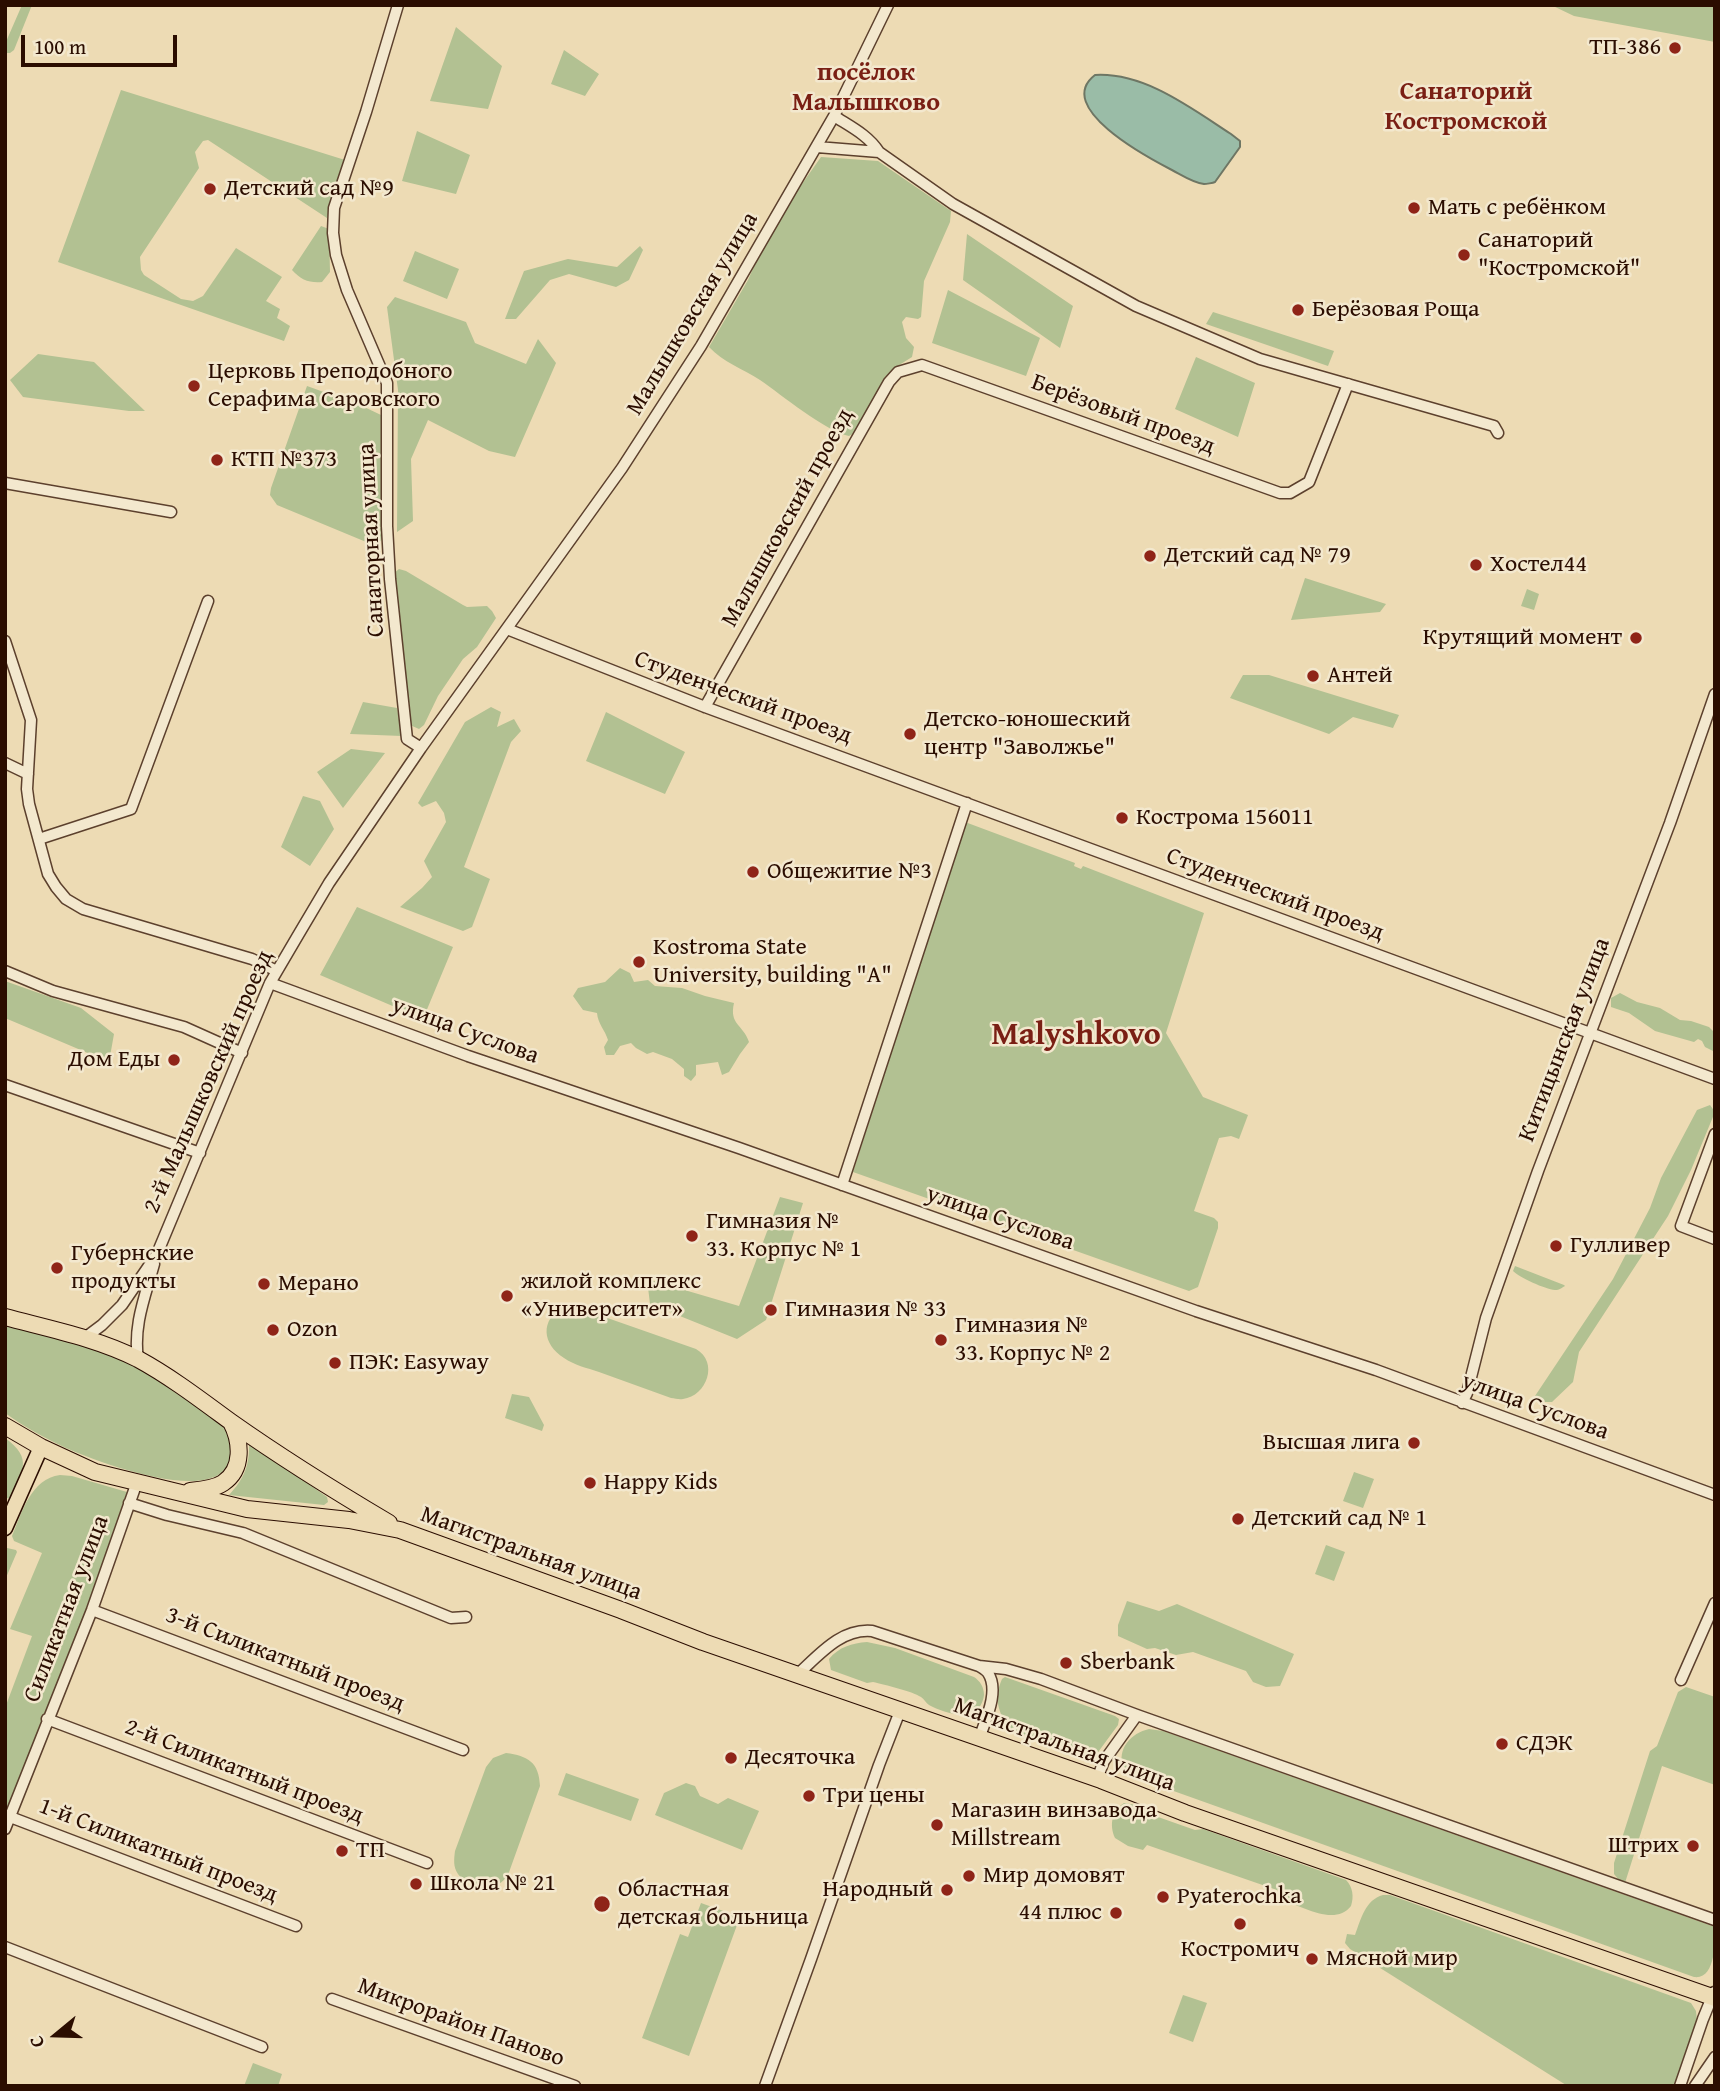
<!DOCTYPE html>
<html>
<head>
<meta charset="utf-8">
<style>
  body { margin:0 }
  #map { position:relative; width:1720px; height:2091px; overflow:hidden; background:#eddbb4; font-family:"Gentium Book Plus",serif }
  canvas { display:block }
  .frame { position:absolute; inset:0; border:7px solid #2b0d00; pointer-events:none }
  .north { position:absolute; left:21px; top:2000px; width:70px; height:70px; -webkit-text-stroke:5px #f3e8ce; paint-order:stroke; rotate:251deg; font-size:19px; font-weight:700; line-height:28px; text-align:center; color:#2b0d00 }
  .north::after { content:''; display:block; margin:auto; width:24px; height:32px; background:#2b0d00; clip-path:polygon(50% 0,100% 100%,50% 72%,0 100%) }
  .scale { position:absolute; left:21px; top:35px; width:156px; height:32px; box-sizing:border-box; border:4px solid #2b0d00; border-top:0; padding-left:9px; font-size:21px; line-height:24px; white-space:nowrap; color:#2b0d00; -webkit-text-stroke:5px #f3e8ce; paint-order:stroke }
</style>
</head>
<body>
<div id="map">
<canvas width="1720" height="2091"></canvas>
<div class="frame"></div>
<div class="north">С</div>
<div class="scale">100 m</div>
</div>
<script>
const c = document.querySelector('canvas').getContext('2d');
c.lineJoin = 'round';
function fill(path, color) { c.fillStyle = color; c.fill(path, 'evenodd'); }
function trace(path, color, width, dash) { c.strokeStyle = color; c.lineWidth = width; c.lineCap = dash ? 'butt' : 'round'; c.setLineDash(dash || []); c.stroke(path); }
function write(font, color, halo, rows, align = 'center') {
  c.font = font + ' "Gentium Book Plus",serif'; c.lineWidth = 5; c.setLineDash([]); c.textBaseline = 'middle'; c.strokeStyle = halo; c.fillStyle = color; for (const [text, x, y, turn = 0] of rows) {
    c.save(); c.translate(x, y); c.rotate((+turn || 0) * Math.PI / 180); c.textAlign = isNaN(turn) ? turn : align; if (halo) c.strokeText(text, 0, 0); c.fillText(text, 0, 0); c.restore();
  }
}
fill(new Path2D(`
  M22,5H32L14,50L10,53H7L5,44Z
  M1551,5H1715V42L1574,16Z
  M456,27L502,66L488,109L430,101Z
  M564,50L599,74L585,96L551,84Z
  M121,90L345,160L327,218L208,140L203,141L195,152L199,168L140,257L141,270L144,275L181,299L193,301L203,296L236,248L282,277L266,301L280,309L277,318L290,326L284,341L58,262Z
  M417,131L470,155L456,194L402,181Z
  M821,157L878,161L951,211L950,222L924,281L921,317L918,319L906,317L902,322L906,338L914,347L912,357L896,367L885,377L853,434L849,436C825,431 782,395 760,380C743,369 723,362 709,347L748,280L755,264L792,198Z
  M321,226L329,229L330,272L322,282C309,283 301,280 292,270Z
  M967,234L1073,306L1060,348L963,280Z
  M640,246L643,250L629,280L616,287L569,274L550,280L516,319H505L524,271L568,259L617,267Z
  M415,251L459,269L447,299L403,281Z
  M948,290L1040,338L1026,376L932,343Z
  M395,297L466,322L475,343L526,364L538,339L556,363L515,457L489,451L428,420L411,459L413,521L397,532L398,390L387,307Z
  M1213,312L1334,351L1328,366L1206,324Z
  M38,354L94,362L145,411H129L23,397L10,380Z
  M1196,357L1255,383L1238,437L1175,409Z
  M307,386L360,405L381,415L382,418L383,537L381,541L371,544L277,505L270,495L271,488Z
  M399,569L406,571L463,605L467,607L487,606L492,611L496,618L477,647L463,659L438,696L424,725L419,729L410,725L394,573Z
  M1305,578L1386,604L1380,612L1291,620Z
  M1527,589L1539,594L1534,610L1521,606Z
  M1243,675H1269L1399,715L1393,728L1353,717L1329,734L1230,698Z
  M363,702L397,708L402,736L350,734Z
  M491,707L501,712L497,727L514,719L521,731L511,742L464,867L490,879L472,927L463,931L400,907L422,888L432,877L424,861L446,822L444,813L436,801L422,807L418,803L465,722Z
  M606,712L685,752L665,794L586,761Z
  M351,749L385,753L343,808L317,772Z
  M303,796L320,801L334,829L310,866L281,847Z
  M965,822L1075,863L1074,866L1081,869L1083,866L1204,913L1166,1033L1203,1097L1248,1115L1239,1139L1231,1136L1219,1138L1194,1211L1214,1218L1218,1222V1228L1198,1287L1189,1291L853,1172Z
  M357,907L453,947L423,1019L320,975Z
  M620,968L630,973L634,982L648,980L655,986L682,988L705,996L734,1003C729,1025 743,1024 749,1042L740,1054L729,1072L722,1075L718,1062L696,1065V1075L691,1081L684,1076V1069L672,1059L653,1052L647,1054L636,1048L631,1043L620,1046L614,1055H606L604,1047L608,1040C605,1030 598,1024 597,1013L583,1010L573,996L578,988L605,982Z
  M5,981L81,1008L114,1034L109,1062L5,1018Z
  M1620,993L1637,1002L1660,1008L1680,1020L1691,1021L1709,1027L1715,1033V1052L1705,1047L1702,1041L1698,1039L1694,1042L1655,1031L1629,1013L1611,1007V998Z
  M1710,1105L1715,1112L1691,1170L1668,1216L1579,1352L1573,1382L1552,1402H1531L1613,1279L1650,1208L1661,1178L1697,1110Z
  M780,1197L803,1203L766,1320L737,1339L650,1304L647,1279L739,1306Z
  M1515,1266L1564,1285L1565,1286C1561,1288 1560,1290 1555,1290C1545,1289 1520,1278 1513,1271Z
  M563,1307H576L696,1349C719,1362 707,1396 683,1399C679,1400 675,1398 671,1398C647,1389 623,1381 599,1372C587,1368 574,1365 564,1358C542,1344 540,1320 563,1307Z
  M5,1326C42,1334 79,1341 113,1356C145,1369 173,1388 200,1408C212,1416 230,1426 232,1442C241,1518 98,1462 66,1448C45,1438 24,1427 5,1413Z
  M512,1394L529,1397L544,1425L542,1431L505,1418Z
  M5,1438C34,1459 22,1471 10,1499L5,1497Z
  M249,1442L327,1497L328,1502L324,1505L229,1495C244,1479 250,1465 249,1442Z
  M1354,1472L1374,1479L1363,1508L1343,1501Z
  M60,1475L72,1476L127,1492L84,1616L12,1802L5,1809V1708L32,1636L10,1629L42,1553L14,1541L12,1536C22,1512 31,1479 60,1475Z
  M1326,1545L1345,1552L1334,1581L1315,1574Z
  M7,1548L16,1550L17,1552L5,1580V1549Z
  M1127,1601L1159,1611L1177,1604L1294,1654L1280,1686L1266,1687L1253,1682L1246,1671L1193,1652L1176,1655L1155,1648L1147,1649L1118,1636V1625Z
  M867,1642L895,1648L974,1677C980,1681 984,1687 984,1695C980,1725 946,1714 929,1705C926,1703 924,1699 921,1697C912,1691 885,1685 873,1682L867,1683L831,1670L829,1659C839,1647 852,1643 867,1642Z
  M1005,1677L1115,1716L1119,1719L1118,1725L1093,1759L1009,1730C999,1712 993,1699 1002,1679Z
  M1686,1687L1715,1697V1785L1662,1766L1624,1886L1614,1874V1863L1650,1751L1657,1746L1678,1692Z
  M1149,1729L1163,1731L1715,1927C1715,1941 1716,1980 1694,1977L1140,1779L1123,1767C1117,1749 1131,1733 1149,1729Z
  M506,1753C528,1756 539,1762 540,1786L508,1875C506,1877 503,1882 500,1883C488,1891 465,1885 458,1874C453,1867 454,1859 455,1851L486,1767L493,1758Z
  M566,1773L639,1799L631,1821L558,1795Z
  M686,1783L695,1786L700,1796L718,1804L728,1798L759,1811L742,1850L655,1815L664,1793Z
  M1124,1803L1137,1805L1141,1811L1195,1830L1203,1829L1346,1880C1353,1887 1354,1897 1351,1906C1335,1927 1301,1906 1281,1899L1277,1890L1147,1845L1143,1850L1128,1846L1115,1838C1109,1825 1112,1810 1124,1803Z
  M1383,1895H1390L1691,2003L1696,2011L1697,2021L1678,2086L1566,2085L1350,1949L1345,1943L1347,1934L1355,1935C1361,1919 1365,1900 1383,1895Z
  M701,1903L740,1917L689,2056L642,2038L680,1934L688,1937Z
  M1183,1995L1207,2003L1193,2042L1169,2033Z
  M253,2063L282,2074L278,2086H244Z`), '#b2c192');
const water = new Path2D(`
  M1095,75C1144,72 1191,108 1231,134L1240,141V147L1215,182C1213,183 1206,184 1204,184C1193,183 1180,174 1170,169C1147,157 1053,107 1095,75Z`);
fill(water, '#9abca7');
trace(water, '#6e7664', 2);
const minor = new Path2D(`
  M398,5L366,112L334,208L333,233L336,255L347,290L387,383V526L390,579L407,739L421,748
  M834,116C851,127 868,135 879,152L953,204L1136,306L1260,359L1494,426L1498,433
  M817,147L879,152
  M5,483L171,512
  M507,629L705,707L1715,1079
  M5,641L31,720L27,789L29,804L48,874L56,887L66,899L83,909L252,959L277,971
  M705,707L889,382L898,372L922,365L1280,493H1290L1309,482L1348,384
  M5,763L28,774
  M39,839L131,809L208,601
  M5,971L53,991L184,1027L242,1053
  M270,983L468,1056L739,1148L1196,1311L1376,1370L1715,1495
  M5,1085L200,1153
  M1715,1134L1681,1226L1715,1239
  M842,1185L967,803
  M86,1337L102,1325L122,1305L157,1254L270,983L297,937L329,883L421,748L622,468L701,346L834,116L888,5
  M138,1360C133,1325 145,1297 154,1264
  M1462,1403L1467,1393L1486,1318L1538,1171L1670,823L1715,694
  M129,1503L167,1515L243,1533L451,1618L466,1617
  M92,1610L463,1750
  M797,1675C819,1655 841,1628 872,1631L979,1666L1006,1669L1041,1679L1137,1715L1715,1920
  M1681,1680L1715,1603
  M47,1719L427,1863
  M979,1739C985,1721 1000,1691 988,1673C986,1670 982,1668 979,1666
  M1097,1779L1104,1761L1137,1715
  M5,1815L296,1926
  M5,1829L92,1610L137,1482
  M5,1947L262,2047
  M332,1999L575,2086
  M765,2086L811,1959L879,1765L900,1711
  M1680,2086L1703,2019L1714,1992
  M1695,2086L1715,2057`);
const major = new Path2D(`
  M5,1528L41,1447`);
const highway = new Path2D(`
  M5,1317C50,1329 96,1338 138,1359C171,1377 201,1400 231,1422C282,1458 335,1491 389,1523
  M5,1426L41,1447L95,1472L247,1509L349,1520L400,1530L621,1610L703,1642L1101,1780L1185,1813L1715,1998
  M190,1491C200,1490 214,1489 223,1483C244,1469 241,1441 231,1422`);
trace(minor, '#5c402d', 13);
trace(major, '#2b0d00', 17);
trace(highway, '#2b0d00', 18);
trace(minor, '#f3e8ce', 10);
trace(major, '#eddbb4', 14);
trace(highway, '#eddbb4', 16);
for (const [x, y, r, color] of [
  [1675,48,7,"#8f2418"],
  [210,189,7,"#8f2418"],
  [1414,208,7,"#8f2418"],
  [1464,255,7,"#8f2418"],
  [1298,310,7,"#8f2418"],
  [194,386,7,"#8f2418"],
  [217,460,7,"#8f2418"],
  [1150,556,7,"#8f2418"],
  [1476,565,7,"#8f2418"],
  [1636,638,7,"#8f2418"],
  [1313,676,7,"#8f2418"],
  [910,734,7,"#8f2418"],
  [1122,818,7,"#8f2418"],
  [753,872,7,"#8f2418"],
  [639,962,7,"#8f2418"],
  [174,1060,7,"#8f2418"],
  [692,1236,7,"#8f2418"],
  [1556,1246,7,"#8f2418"],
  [57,1268,7,"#8f2418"],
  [264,1284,7,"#8f2418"],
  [507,1296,7,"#8f2418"],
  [771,1310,7,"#8f2418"],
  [273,1330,7,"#8f2418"],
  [941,1340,7,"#8f2418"],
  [335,1363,7,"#8f2418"],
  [1414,1443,7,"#8f2418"],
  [590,1483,7,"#8f2418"],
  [1238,1519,7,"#8f2418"],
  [1066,1663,7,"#8f2418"],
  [1502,1744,7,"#8f2418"],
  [731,1758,7,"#8f2418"],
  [809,1796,7,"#8f2418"],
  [937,1825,7,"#8f2418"],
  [1693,1846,7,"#8f2418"],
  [342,1851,7,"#8f2418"],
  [969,1876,7,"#8f2418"],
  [416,1884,7,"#8f2418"],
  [947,1890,7,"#8f2418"],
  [1163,1897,7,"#8f2418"],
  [602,1904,9,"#8f2418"],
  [1116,1913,7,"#8f2418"],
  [1240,1924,7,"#8f2418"],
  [1312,1959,7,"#8f2418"]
]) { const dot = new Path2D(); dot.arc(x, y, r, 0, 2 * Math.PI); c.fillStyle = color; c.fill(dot); trace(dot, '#f3e8ce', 2.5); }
write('24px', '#2b0d00', '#f3e8ce', [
  ["ТП-386",1661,48,"right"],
  ["Детский сад №9",224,189],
  ["Мать с ребёнком",1428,208],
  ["Санаторий",1478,241],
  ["\"Костромской\"",1478,269],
  ["Берёзовая Роща",1312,310],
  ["Церковь Преподобного",208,372],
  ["Серафима Саровского",208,400],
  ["КТП №373",231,460],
  ["Детский сад № 79",1164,556],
  ["Хостел44",1490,565],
  ["Крутящий момент",1622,638,"right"],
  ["Антей",1327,676],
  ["Детско-юношеский",924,720],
  ["центр \"Заволжье\"",924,748],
  ["Кострома 156011",1136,818],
  ["Общежитие №3",767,872],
  ["Kostroma State",653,948],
  ["University, building \"A\"",653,976],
  ["Дом Еды",160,1060,"right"],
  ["Гимназия №",706,1222],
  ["33. Корпус № 1",706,1250],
  ["Гулливер",1570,1246],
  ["Губернские",71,1254],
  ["продукты",71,1282],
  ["жилой комплекс",521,1282],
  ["«Университет»",521,1310],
  ["Мерано",278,1284],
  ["Гимназия № 33",785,1310],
  ["Гимназия №",955,1326],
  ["33. Корпус № 2",955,1354],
  ["Ozon",287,1330],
  ["ПЭК: Easyway",349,1363],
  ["Высшая лига",1400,1443,"right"],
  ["Happy Kids",604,1483],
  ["Детский сад № 1",1252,1519],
  ["Sberbank",1080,1663],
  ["СДЭК",1516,1744],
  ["Десяточка",745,1758],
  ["Три цены",823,1796],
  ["Магазин винзавода",951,1811],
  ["Millstream",951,1839],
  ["Штрих",1679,1846,"right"],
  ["ТП",356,1851],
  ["Мир домовят",983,1876],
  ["Школа № 21",430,1884],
  ["Областная",618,1890],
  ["детская больница",618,1918],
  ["Народный",933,1890,"right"],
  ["Pyaterochka",1177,1897],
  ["44 плюс",1102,1913,"right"],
  ["Костромич",1240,1950,"center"],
  ["Мясной мир",1326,1959]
], 'left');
write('24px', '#2b0d00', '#f3e8ce', [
  ["Малышковская улица",693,314,-59],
  ["Берёзовый проезд",1123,415,20],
  ["Малышковский проезд",788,518,-61],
  ["Санаторная улица",372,540,-93],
  ["Студенческий проезд",743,698,20],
  ["Студенческий проезд",1275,895,20],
  ["улица Суслова",465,1031,20],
  ["Китицынская улица",1565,1040,-69],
  ["2-й Малышковский проезд",209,1082,-66],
  ["улица Суслова",1000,1219,19],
  ["улица Суслова",1535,1407,20],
  ["Магистральная улица",531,1554,20],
  ["Силикатная улица",67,1609,-69],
  ["3-й Силикатный проезд",285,1660,21],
  ["Магистральная улица",1064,1745,20],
  ["2-й Силикатный проезд",244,1772,21],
  ["1-й Силикатный проезд",158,1851,21],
  ["Микрорайон Паново",461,2023,20]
]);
write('bold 26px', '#7a1f14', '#f3e8ce', [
  ["посёлок",866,73],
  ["Малышково",866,103],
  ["Санаторий",1466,92],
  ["Костромской",1466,122]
]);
write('bold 32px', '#7a1f14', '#f3e8ce', [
  ["Malyshkovo",1076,1036]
]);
</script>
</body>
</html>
